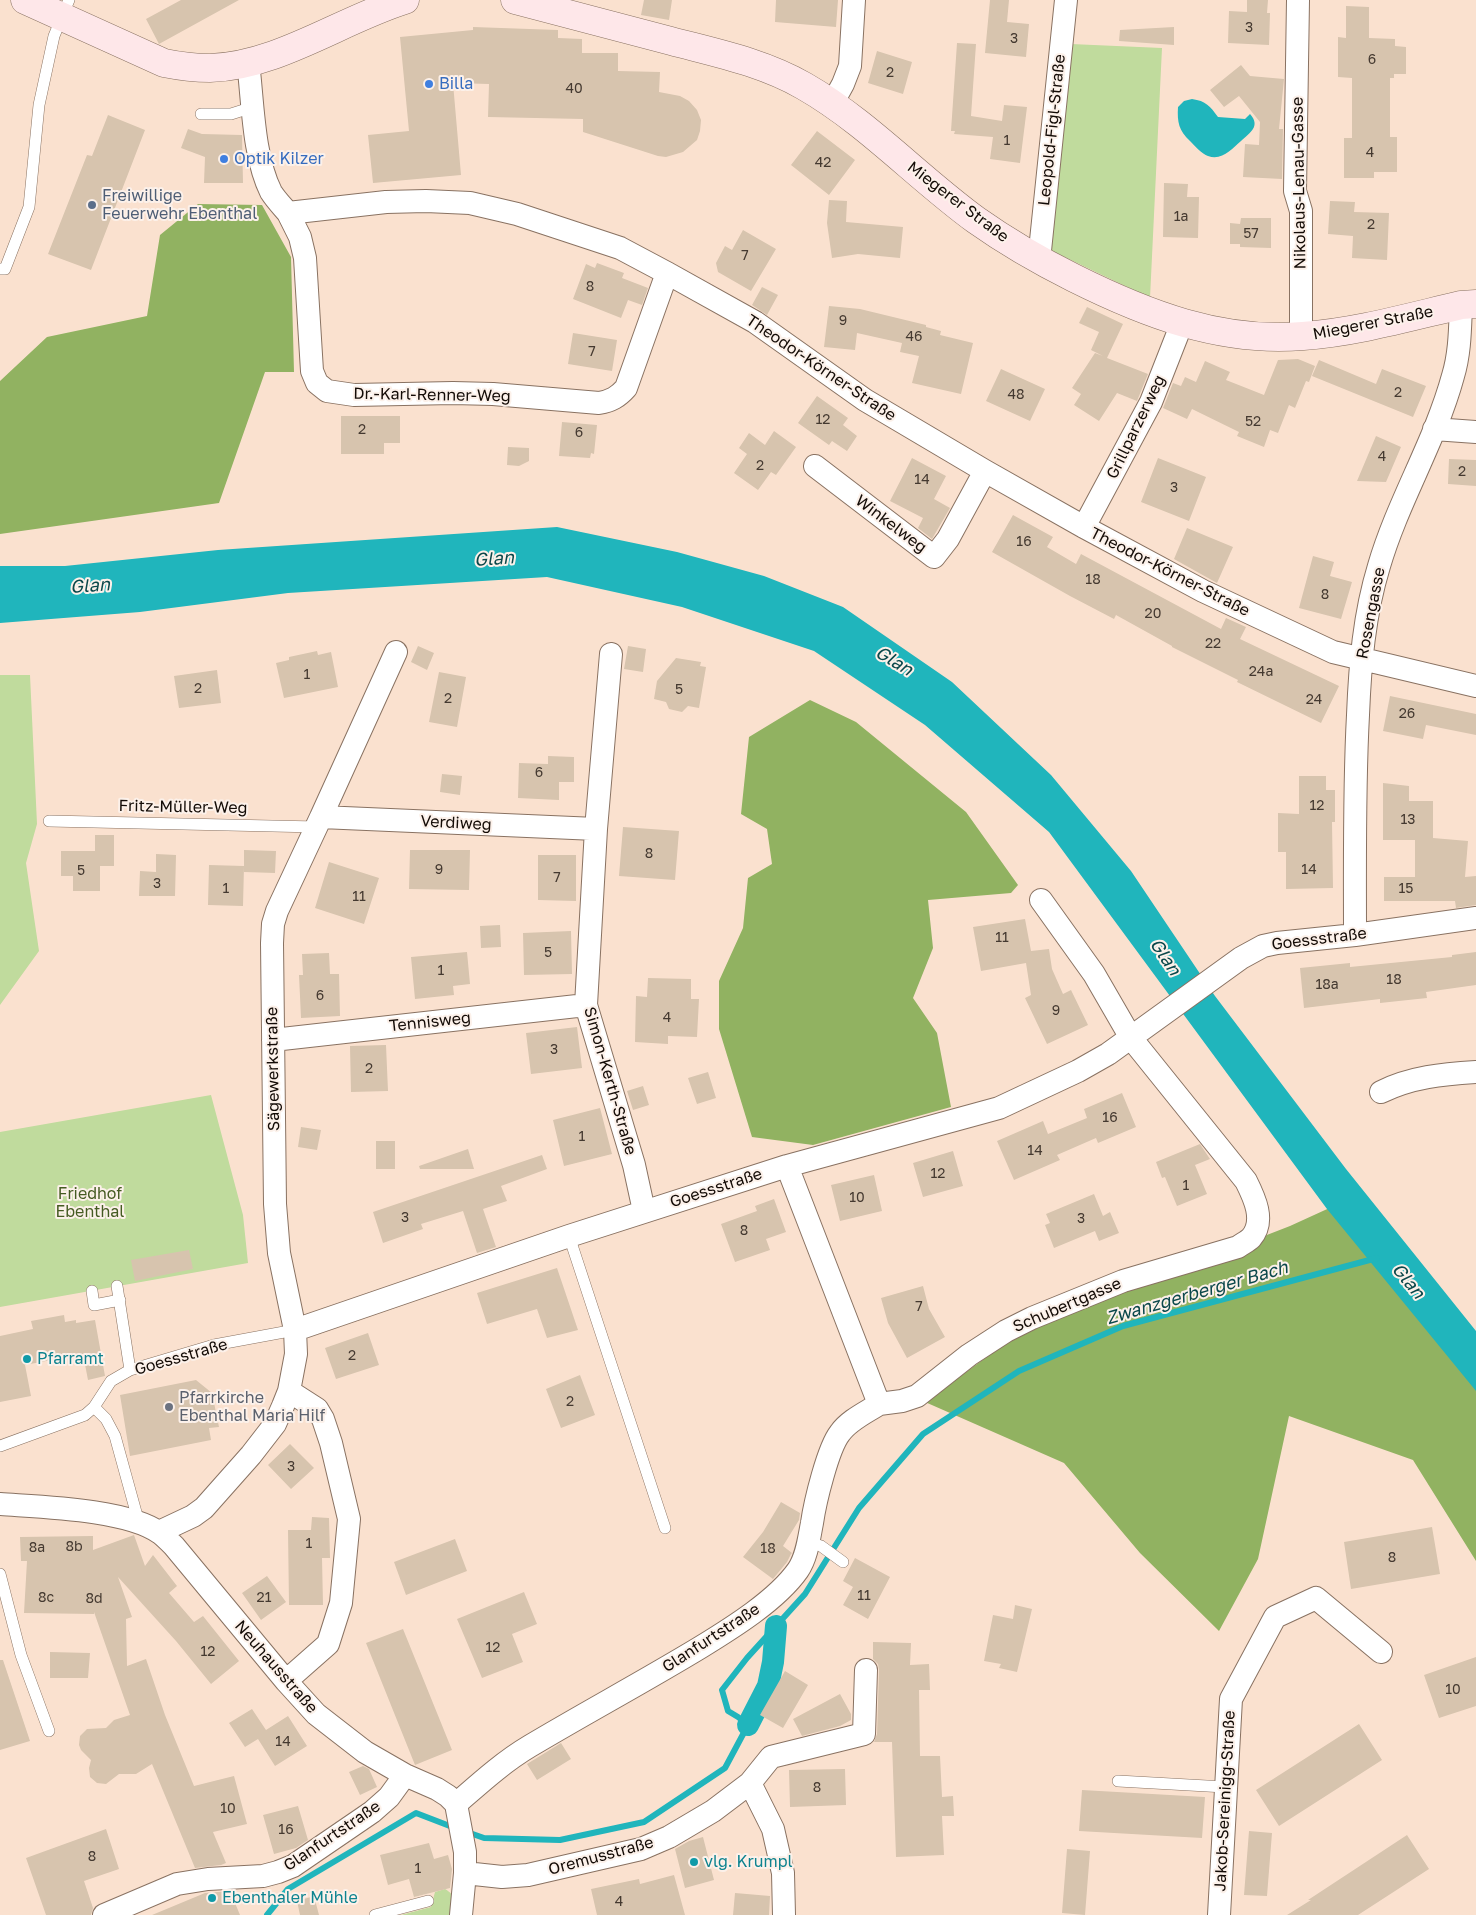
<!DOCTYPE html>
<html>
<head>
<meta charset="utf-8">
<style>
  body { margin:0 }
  canvas { display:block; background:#fae1cf }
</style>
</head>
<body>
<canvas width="1476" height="1915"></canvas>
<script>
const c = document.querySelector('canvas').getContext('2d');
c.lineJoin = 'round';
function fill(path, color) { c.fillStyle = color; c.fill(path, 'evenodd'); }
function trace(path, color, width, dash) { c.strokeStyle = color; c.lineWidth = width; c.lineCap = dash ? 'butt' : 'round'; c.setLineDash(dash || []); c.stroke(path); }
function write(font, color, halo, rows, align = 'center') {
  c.font = font + ' "Golos Text",sans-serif'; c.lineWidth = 4; c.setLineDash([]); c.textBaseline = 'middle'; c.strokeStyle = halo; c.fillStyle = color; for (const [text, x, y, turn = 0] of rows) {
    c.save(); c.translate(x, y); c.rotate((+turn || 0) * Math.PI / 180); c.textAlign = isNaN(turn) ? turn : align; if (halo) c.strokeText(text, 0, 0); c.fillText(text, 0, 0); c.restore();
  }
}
fill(new Path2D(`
  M1071,44L1162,48L1150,298L1050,250Z
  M0,675H30L37,824L26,863L39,951L0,1005Z
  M211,1095L243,1215L248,1263L0,1307V1132Z
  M445,1889C455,1895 455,1899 454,1910L449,1915H401L431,1907L435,1892Z`), '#c0db9d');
fill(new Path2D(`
  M198,204L262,205L291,257L294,372H265L219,503L0,534V381L47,337L147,316L160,235Z
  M810,700L856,722L966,812L1018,885L1011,893L928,900L933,948L913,998L937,1033L951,1107L813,1145L752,1137L719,1029V981L743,928L748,878L772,864L767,829L741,814L749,737Z
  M1336,1205L1476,1372V1561L1413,1460L1289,1416L1258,1559L1219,1631L1140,1553L1064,1463L925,1402L1025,1329L1290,1226Z`), '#91b261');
fill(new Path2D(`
  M1192,99C1206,101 1210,106 1218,117L1245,119L1250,114C1261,126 1250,133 1241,141C1232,149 1222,161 1208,156C1202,154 1195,146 1190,141C1179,131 1177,122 1178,107L1184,101Z
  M557,527L677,552L764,576L843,607L952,682L1051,775L1131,871L1215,996L1346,1169L1476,1331V1391L1327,1209L1049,832L925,725L814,651L682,607L547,577L288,593L140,612L0,623V566H65L218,550Z`), '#20b5bc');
trace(new Path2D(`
  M467,1832L484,1838L560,1840L644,1822L725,1768L748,1725L738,1717L728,1711L722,1690L747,1658L805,1594L859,1508L923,1434L1019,1371L1123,1326L1377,1258
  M267,1915L288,1889L416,1813L455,1828`), '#20b5bc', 6);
trace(new Path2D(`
  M748,1725L768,1686L773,1662L776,1626`), '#20b5bc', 22);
fill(new Path2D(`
  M181,0H239L159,44L146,19Z
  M644,0H672L669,20L641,15Z
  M776,0H838L836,27L775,22Z
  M990,0H1009L1007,22L1029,24L1026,57L985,53Z
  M1247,0H1268L1267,13H1270L1269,45L1228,43L1229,11L1247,12Z
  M1346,6L1369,7V38L1395,39V46L1406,47V74H1394V78H1390V137H1397V172H1374V178H1344V138H1352V78L1338,77V37L1346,38Z
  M473,27L558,30V38L582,39V53H618V71L660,72L659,92L680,96L689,101L697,110L701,120L700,131L697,140L683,152L666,157L658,156L583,132V119L488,117L489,84L453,83L461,175L373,183L368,135L409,131L400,37L473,30Z
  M1174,27V45L1119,41L1120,30Z
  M957,43L976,44L971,116L1002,121L1004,105L1027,107L1020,163L990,159L993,137L954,134L955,131H951Z
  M877,51L912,62L903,94L868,83Z
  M1241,65L1250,76L1284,79L1279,129H1283L1282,179L1243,177L1245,144L1259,145L1260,122L1239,96L1224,107L1210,90Z
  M108,115L145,130L91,270L48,254L87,155L92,156Z
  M188,129L202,134L242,135L243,183H204L205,157L181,148Z
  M817,131L855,160L829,195L791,165Z
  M1164,183L1188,184L1187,197H1199L1198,238L1163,237Z
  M829,200L847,201L846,222L903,227L900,258L858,254L832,258L827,223Z
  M1330,201L1355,202L1354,212L1389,213L1387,260L1352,258L1353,236L1328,234Z
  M1241,218H1271V248L1240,247V244H1230V223L1240,224Z
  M743,230L776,249L751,291L718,272L716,263L725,246L732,250Z
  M597,263L624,273L622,278L648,288L642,305L628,300L621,318L573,299L586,264L595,268Z
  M762,287L778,295L767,315L752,305Z
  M829,306L860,309L926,325V327L941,331L940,335L973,343L961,394L912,383L919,356L900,352L902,343L857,333L855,350L824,347Z
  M1087,307L1123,324L1107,358L1148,374L1137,401L1117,393L1099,421L1074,405L1081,394L1072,388L1095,353L1103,356L1091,350L1099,332L1079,323Z
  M573,333L617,340L612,371L568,364Z
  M1298,359L1315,366L1309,382L1306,381L1295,408L1289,405L1278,433L1270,430L1264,447L1237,436L1239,432L1192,409L1187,419L1163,408L1173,383L1181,386L1185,377L1196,382L1205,361L1230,372L1226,380L1264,395L1278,360Z
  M1319,360L1376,384L1382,369L1426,386L1413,417L1312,376Z
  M1001,369L1045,389L1030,421L986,401Z
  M817,396L848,418L843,425L857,436L847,451L832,441L829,445L798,423Z
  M341,416H400V443H384V454H341Z
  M562,422L597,425L594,454L591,453L590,458L559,456Z
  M774,431L796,447L776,475L771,472L758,490L734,473L747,454L739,448L749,433L765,445Z
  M1376,436L1401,447L1386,482L1357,481Z
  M508,447L529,448V461L519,466L507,465Z
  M912,458L946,476L934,499L950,508L932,539L918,528L923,518L890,501Z
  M1158,458L1206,477L1189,521L1141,502Z
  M1449,459L1476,460V486L1448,484Z
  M1013,515L1053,537L1047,547L1076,564L1081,554L1221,629L1226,618L1246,627L1240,639L1339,686L1321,723L1237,682L1238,680L1172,647V646L1116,615L1114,619L1070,596L992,552Z
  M1187,528L1233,547L1217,583L1174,559Z
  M1313,556L1334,562L1330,576L1352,582L1341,619L1299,608Z
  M418,646L434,653L427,670L411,662Z
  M628,646L646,649L643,672L624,669Z
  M317,651L318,655L331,652L338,687L284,698L276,663L289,660V657Z
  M676,658L701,662L700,666L706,667L699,708L688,706L682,712L669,709L666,702L654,699L657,681Z
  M217,670L221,703L179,708L174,676Z
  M439,672L466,677L457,727L429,722Z
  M1390,696L1476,714V735L1426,725L1423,739L1383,731Z
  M548,756L574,757V782H559V800L518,798L519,763L548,764Z
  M442,774L462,776L460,795L440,792Z
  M1299,776H1326V790H1335V822H1332L1333,888L1286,889V852H1278V813L1299,814Z
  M1383,783L1409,786V801H1433V838L1468,841L1465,877L1476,876V905L1456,908L1455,901H1384V877H1415V840H1383Z
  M623,827L679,831L675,880L619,876Z
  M95,835H114V866H100V891H73V876H61V851H95Z
  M244,850L276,851L275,873L244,872Z
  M410,850H470L469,890L409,889Z
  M156,854L176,855L175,896H139L140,871L156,872Z
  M538,855H576V901L538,900Z
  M329,862L379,878L364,924L315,908Z
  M209,865L244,866L243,906L208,905Z
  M1025,919L1031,951L1049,949L1052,969L1063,994L1071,990L1088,1025L1047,1044L1025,998L1031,995L1026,963L981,971L973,927Z
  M500,925L501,947L481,948L480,926Z
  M571,931L572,974L524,975L523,933Z
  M467,952L470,984L453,986L454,995L415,999L411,957Z
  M1476,952V985L1426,992L1427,998L1380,1003V999L1304,1008L1300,968L1350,963V967L1452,957V955Z
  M329,953L330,974H339L340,1016L301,1018L299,975H303L302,954Z
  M648,978L691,979V999H699L697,1037L668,1036V1044L635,1042L636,996L647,997Z
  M577,1027L582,1068L531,1074L526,1033Z
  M386,1045L388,1091L351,1092L350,1046Z
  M708,1072L716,1098L697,1104L688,1078Z
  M643,1086L649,1105L633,1110L627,1091Z
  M1122,1093L1136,1127L1098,1143L1096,1138L1057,1155L1060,1160L1014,1180L997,1141L1043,1121L1048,1134L1087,1118L1084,1109Z
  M600,1108L612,1154L564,1166L553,1120Z
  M301,1127L321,1130L317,1150L298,1147Z
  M376,1141H395V1169H376Z
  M1200,1144L1210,1159L1195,1165L1207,1194L1177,1206L1165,1177L1162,1178L1156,1162Z
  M468,1149L474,1169H420L419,1166Z
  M953,1151L963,1186L923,1197L913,1163Z
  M542,1155L547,1169L501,1186L507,1201L483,1209L496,1247L477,1253L463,1211L421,1224L423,1229L383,1243L373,1212Z
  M874,1175L882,1211L840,1221L831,1185Z
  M1094,1194L1103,1216L1110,1212L1119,1233L1099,1241L1095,1231L1054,1248L1045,1225L1050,1223L1046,1214Z
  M774,1199L786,1232L766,1239L770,1250L735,1262L721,1224L757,1211L755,1206Z
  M189,1250L193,1269L135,1281L131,1260Z
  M557,1268L578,1330L547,1338L537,1309L487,1324L477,1293Z
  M923,1286L929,1309L945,1337L907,1358L888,1323L881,1298Z
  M64,1315L65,1322L76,1320V1323L95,1320L105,1376L88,1380L83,1354L25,1365L31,1396L0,1402V1336L33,1329L31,1321Z
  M368,1333L379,1365L336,1379L325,1348Z
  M580,1375L595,1415L561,1428L546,1389Z
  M196,1380L212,1393L219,1427L209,1428L211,1440L130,1456L120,1395Z
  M290,1444L314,1468L291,1489L268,1465Z
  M781,1502L800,1513L799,1520L783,1546L792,1553L791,1554L787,1562L773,1579L743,1557L763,1532Z
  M312,1517L329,1518L330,1558H322L323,1605H289L288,1530H311Z
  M1432,1527L1440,1574L1351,1589L1344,1542Z
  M134,1535L145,1566L153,1555L177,1586L169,1593L194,1622L203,1616L239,1661L211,1684L176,1641L118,1577L132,1617L126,1619L127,1666L146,1659L165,1715L194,1786L234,1776L247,1824L213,1832L226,1863L221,1865L195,1868L152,1764L136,1774H119L106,1784L97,1783L90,1777L89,1768L91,1760L81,1750L79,1745L80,1736L87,1729L106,1728L114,1720L130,1715L94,1612V1614L24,1613L27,1561H21L20,1537L93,1536V1550Z
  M455,1539L467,1571L406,1595L394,1562Z
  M855,1558L890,1577L868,1619L843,1605L853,1587L843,1581Z
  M267,1576L286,1602L261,1620L242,1593Z
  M524,1592L537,1624L512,1634L523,1662L482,1678L457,1619Z
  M1015,1605L1032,1609L1017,1672L999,1668L1001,1664L984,1661L993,1615L1013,1619Z
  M403,1629L452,1750L415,1765L366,1643Z
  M873,1642L911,1643L910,1665L929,1664L930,1690H919L920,1756H940L942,1797L953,1796L954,1816H942L944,1855L896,1857L892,1742H874L877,1734L879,1670L878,1664L873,1659Z
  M50,1652L90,1653L88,1678H50Z
  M1476,1657V1706L1439,1718L1424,1675Z
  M0,1660H3L30,1741L0,1750Z
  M785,1671L808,1685L783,1728L760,1715Z
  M840,1694L851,1714V1720L840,1726L802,1736L793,1719Z
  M252,1709L266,1730L288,1716L307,1746L275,1766L258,1739L245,1747L229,1723Z
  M1359,1724L1382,1760L1279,1826L1256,1790Z
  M561,1743L571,1759L537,1780L527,1764Z
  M363,1766L369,1769L377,1787L360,1795L349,1772Z
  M845,1769L846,1805L790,1807L789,1770Z
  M1082,1790L1205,1797L1202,1838L1079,1831Z
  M298,1806L308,1840L296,1848L274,1854L263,1815Z
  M106,1829L119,1869L84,1881L93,1908L91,1915H46L26,1858Z
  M1249,1831L1272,1833L1267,1896L1244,1895Z
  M1407,1835L1429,1869L1358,1915H1287L1311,1900H1308Z
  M703,1837L714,1880L685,1888L675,1849L689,1841Z
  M429,1843L434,1859L448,1855L452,1869L450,1888L414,1897L409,1879L388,1885L380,1855Z
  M1067,1849L1090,1851L1085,1915L1062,1913Z
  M674,1875L685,1915H597L591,1889L639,1879L640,1884Z
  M230,1891L240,1915H152L205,1893Z
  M735,1893L770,1896L769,1915H733Z
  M314,1896L319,1915H300L297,1901Z`), '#d7c4ae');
const service = new Path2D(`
  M201,114H231L253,107
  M0,269H5L29,207L39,105L54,36L69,0
  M49,821L317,827
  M569,1236L665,1528
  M117,1286L130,1370
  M92,1291L94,1305L120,1300
  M94,1407L106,1419L115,1436L139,1523
  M0,1446L85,1415L94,1407L111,1381L130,1370L214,1345L295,1330
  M808,1542L821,1546L843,1562
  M0,1574L21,1655L49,1731
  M1118,1781L1225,1787
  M375,1915L428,1901`);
const minor = new Path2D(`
  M1298,0L1295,191L1301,211V337
  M248,62C253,102 253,156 271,192C276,200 283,207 288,213L386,202L426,201L470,203L517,214L620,248L667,273L755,322L865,400L985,471L1084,527L1203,591L1333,652L1476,686
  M832,104L843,84L850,66L854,0
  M288,213L300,237L305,258L312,371L317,383L327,391L354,395L453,393L493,394L599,403C611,401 618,397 626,388L667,273
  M1039,260L1066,0
  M1434,429L1476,432
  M815,466L934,557L948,539L985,471
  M1084,527L1151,402L1182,323
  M396,652L321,817L596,829L611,654
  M596,829L586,1005L634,1165L644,1211
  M1355,935C1355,861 1354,788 1358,715C1360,665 1364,615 1379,566C1398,501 1435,442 1453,376C1460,353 1460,329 1461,305
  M273,1040L586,1005
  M1381,1092C1411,1077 1443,1074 1476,1072
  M787,1166L879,1404L902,1401L917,1396L969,1355L1006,1331L1032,1318L1123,1281L1238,1247C1242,1244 1248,1241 1251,1238C1266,1221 1254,1197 1246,1181L1131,1038L1094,974L1041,900
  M295,1330L569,1236L787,1166L999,1108L1078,1071L1108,1054L1241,958L1263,946L1277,943L1355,935L1476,918
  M0,1504C41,1507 127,1509 160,1533C165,1537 170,1542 174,1546L286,1681L316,1714L365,1752L405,1775L437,1789L448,1796L456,1804L465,1852V1873L461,1915
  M159,1532L193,1516L204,1508L251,1455L275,1424L283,1406L289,1391L296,1354L295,1330L279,1253L275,1204L272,943L273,924L277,911L321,817
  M286,1681L328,1644L341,1603L349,1519L331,1443L323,1419L317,1409L289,1391
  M750,1783L773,1829L783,1873L784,1915
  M456,1804C479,1784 503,1762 530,1746C587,1712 645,1681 701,1647C732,1628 777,1600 798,1570C807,1557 809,1538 812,1523C815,1502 828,1448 840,1433C849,1420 867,1412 879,1404
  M465,1873L502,1877L528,1875L641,1849L669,1837L713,1811L750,1783L771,1757L864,1734L866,1670
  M104,1915L177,1884L208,1879L263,1876L278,1872L293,1866L372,1812L389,1797L405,1775
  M1219,1915L1231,1699L1275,1617L1316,1598L1381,1652`);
const secondary = new Path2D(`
  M25,0L164,63C179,66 194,68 210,68C278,66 341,20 405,0
  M515,0C567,14 619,27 671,41C716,53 762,62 804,86C867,122 917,177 976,220C1007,242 1040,261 1074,278C1146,314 1221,343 1303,336C1357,332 1409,317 1461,305L1476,304`);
trace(service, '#897262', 12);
trace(minor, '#897262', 24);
trace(secondary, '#897262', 29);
trace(service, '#fff', 11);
trace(minor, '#fff', 22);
trace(secondary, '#fee7e9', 28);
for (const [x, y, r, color] of [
  [429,84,5,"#3f7fe0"],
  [224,159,5,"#3f7fe0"],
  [92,205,5,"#5c6f8a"],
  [27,1359,5,"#0f9aa8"],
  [169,1407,5,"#6b7280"],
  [694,1862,5,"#0f9aa8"],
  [212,1898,5,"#0f9aa8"]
]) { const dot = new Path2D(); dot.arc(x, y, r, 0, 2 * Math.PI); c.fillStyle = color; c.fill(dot); trace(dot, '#fcf1ea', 2); }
write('14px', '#443930', null, [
  ["3",1249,28],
  ["3",1014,39],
  ["6",1372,60],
  ["2",890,73],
  ["40",574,89],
  ["1",1007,141],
  ["4",1370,153],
  ["42",823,163],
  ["1a",1181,217],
  ["2",1371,225],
  ["57",1251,234],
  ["7",745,256],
  ["8",590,287],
  ["9",843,321],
  ["46",914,337],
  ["7",592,352],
  ["2",1398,393],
  ["48",1016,395],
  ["12",823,420],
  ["52",1253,422],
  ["2",362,430],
  ["6",579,433],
  ["4",1382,457],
  ["2",760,466],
  ["2",1462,472],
  ["14",922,480],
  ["3",1174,488],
  ["16",1024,542],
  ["18",1093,580],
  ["8",1325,595],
  ["20",1153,614],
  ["22",1213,644],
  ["24a",1261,672],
  ["1",307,675],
  ["2",198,689],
  ["5",679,690],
  ["2",448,699],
  ["24",1314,700],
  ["26",1407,714],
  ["6",539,773],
  ["12",1317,806],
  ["13",1408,820],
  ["8",649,854],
  ["9",439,870],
  ["14",1309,870],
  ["5",81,871],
  ["7",557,878],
  ["3",157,884],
  ["1",226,889],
  ["15",1406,889],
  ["11",359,897],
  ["11",1002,938],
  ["5",548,953],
  ["1",441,971],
  ["18",1394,980],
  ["18a",1327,985],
  ["6",320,996],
  ["9",1056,1011],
  ["4",667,1018],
  ["3",554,1050],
  ["2",369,1069],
  ["16",1110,1118],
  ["1",582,1137],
  ["14",1035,1151],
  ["12",938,1174],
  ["1",1186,1186],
  ["10",857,1198],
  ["3",405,1218],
  ["3",1081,1219],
  ["8",744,1231],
  ["7",919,1307],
  ["2",352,1356],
  ["2",570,1402],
  ["3",291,1467],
  ["1",309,1544],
  ["8b",74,1547],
  ["8a",37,1548],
  ["18",768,1549],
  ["8",1392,1558],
  ["11",864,1596],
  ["8c",46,1598],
  ["21",264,1598],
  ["8d",94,1599],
  ["12",493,1648],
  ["12",208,1652],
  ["10",1453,1690],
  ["14",283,1742],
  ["8",817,1788],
  ["10",228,1809],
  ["16",286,1830],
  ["8",92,1857],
  ["1",418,1869],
  ["4",619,1902]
]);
write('16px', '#366cbe', '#fcf1ea', [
  ["Billa",439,84],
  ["Optik Kilzer",234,159]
], 'left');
write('16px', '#130b06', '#fcf1ea', [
  ["Leopold-Figl-Straße",1052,130,-84],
  ["Nikolaus-Lenau-Gasse",1299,183,-91],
  ["Miegerer Straße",958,202,37],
  ["Miegerer Straße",1373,323,-11],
  ["Theodor-Körner-Straße",821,368,34],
  ["Dr.-Karl-Renner-Weg",432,395,1],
  ["Grillparzerweg",1136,427,-64],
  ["Winkelweg",891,524,37],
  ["Theodor-Körner-Straße",1170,572,27],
  ["Rosengasse",1371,613,-79],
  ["Fritz-Müller-Weg",183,807,1],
  ["Verdiweg",456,823,3],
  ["Goessstraße",1319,939,-7],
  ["Tennisweg",430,1022,-6],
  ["Sägewerkstraße",273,1069,-91],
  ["Simon-Kerth-Straße",610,1081,74],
  ["Goessstraße",716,1188,-18],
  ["Schubertgasse",1067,1305,-23],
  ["Goessstraße",181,1357,-16],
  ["Glanfurtstraße",711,1638,-33],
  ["Neuhausstraße",276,1667,49],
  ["Jakob-Sereinigg-Straße",1225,1801,-87],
  ["Glanfurtstraße",332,1836,-34],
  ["Oremusstraße",601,1856,-15]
]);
write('16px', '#4e5e75', '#fcf1ea', [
  ["Freiwillige",102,196],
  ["Feuerwehr Ebenthal",102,214]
], 'left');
write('16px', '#455b22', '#fcf1ea', [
  ["Friedhof",90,1194],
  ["Ebenthal",90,1212]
]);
write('16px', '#0d838f', '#fcf1ea', [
  ["Pfarramt",37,1359],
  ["vlg. Krumpl",704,1862],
  ["Ebenthaler Mühle",222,1898]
], 'left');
write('16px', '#5b616d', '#fcf1ea', [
  ["Pfarrkirche",179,1398],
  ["Ebenthal Maria Hilf",179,1416]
], 'left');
write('italic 18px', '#0b484b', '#fcf1ea', [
  ["Glan",494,559,-4],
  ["Glan",90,586,-4],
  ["Glan",894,661,31],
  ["Glan",1165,957,56],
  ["Glan",1408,1281,50],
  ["Zwanzgerberger Bach",1197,1293,-16]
]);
</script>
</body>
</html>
